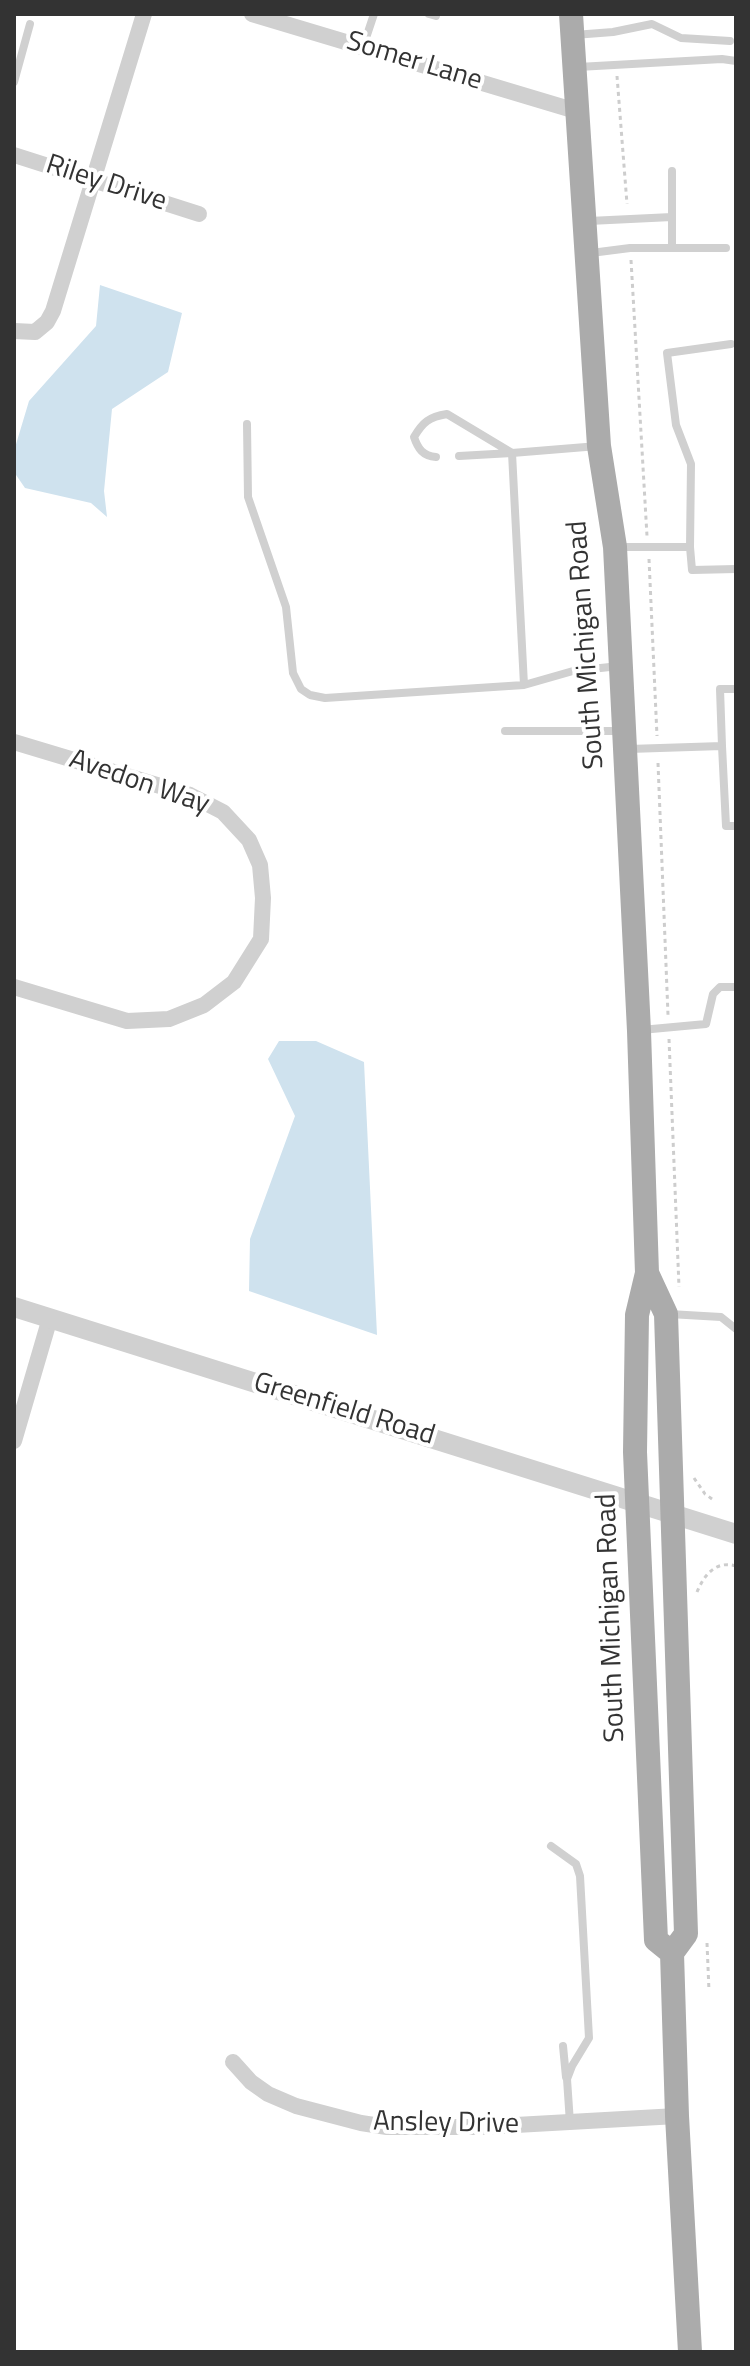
<!DOCTYPE html>
<html>
<head>
<meta charset="utf-8">
<style>
  body { margin:0 }
  #map { position:relative; width:750px; height:2366px; overflow:hidden; background:#fff; font-family:"Titillium Web",sans-serif }
  canvas { display:block }
  .frame { position:absolute; inset:0; border:16px solid #333; pointer-events:none }
</style>
</head>
<body>
<div id="map">
<canvas width="750" height="2366"></canvas>
<div class="frame"></div>
</div>
<script>
const c = document.querySelector('canvas').getContext('2d');
c.lineJoin = 'round';
function fill(path, color) { c.fillStyle = color; c.fill(path, 'evenodd'); }
function trace(path, color, width, dash) { c.strokeStyle = color; c.lineWidth = width; c.lineCap = dash ? 'butt' : 'round'; c.setLineDash(dash || []); c.stroke(path); }
function write(font, color, halo, rows, align = 'center') {
  c.font = font + ' "Titillium Web",sans-serif'; c.lineWidth = 8; c.setLineDash([]); c.textBaseline = 'middle'; c.strokeStyle = halo; c.fillStyle = color; for (const [text, x, y, turn = 0] of rows) {
    c.save(); c.translate(x, y); c.rotate((+turn || 0) * Math.PI / 180); c.textAlign = isNaN(turn) ? turn : align; if (halo) c.strokeText(text, 0, 0); c.fillText(text, 0, 0); c.restore();
  }
}
fill(new Path2D(`
  M100,285L182,313L168,372L112,409L104,491L107,517L91,503L25,488L14,472V451L29,401L96,326Z
  M279,1041H316L364,1062L377,1335L249,1291L250,1239L295,1116L268,1059Z`), '#cfe2ee');
trace(new Path2D(`
  M617,76L627,204
  M631,260L647,536
  M649,559L657,736
  M658,763L668,1015
  M669,1039L679,1287
  M694,1478L705,1494L715,1501
  M697,1592C704,1575 716,1560 736,1566
  M707,1943L709,1991`), '#cdcdcd', 3, [4, 4]);
trace(new Path2D(`
  M429,14L436,16V14
  M574,35L613,32L652,24L681,38L730,41
  M363,47L374,14
  M578,67L722,59L736,61
  M14,82L30,24
  M672,171V247
  M589,221L672,217
  M591,253L630,248H726
  M247,424L248,497L286,607L293,673L301,689L310,695L325,698L524,685L573,671L619,666
  M459,456L512,453
  M436,457C423,456 418,449 414,437C423,422 429,417 447,414L512,453
  M620,547H690L692,570L736,569
  M690,547L691,464L676,425L667,353L731,344
  M524,685L512,453L598,446
  M505,731H622
  M722,746L726,826H736
  M629,749L722,746L720,689H736
  M641,1030L706,1024L713,994L720,987H736
  M669,1314L721,1317L736,1329
  M551,1846L576,1864L580,1876L589,2038L572,2066L567,2079L570,2123
  M563,2046L566,2077`), '#d0d0d0', 8);
trace(new Path2D(`
  M252,14L576,111
  M14,155L199,214
  M14,331L35,332L47,322L53,311L144,14
  M14,742L190,795L223,812L249,840L260,865L263,898L261,939L234,982L204,1005L169,1019L127,1021L14,987
  M14,1441L50,1318
  M233,2062L251,2082L268,2094L296,2106L361,2123L387,2127H480L677,2116`), '#d0d0d0', 16);
trace(new Path2D(`
  M14,1307L736,1534`), '#d0d0d0', 20);
trace(new Path2D(`
  M571,14L599,446L615,547L639,1031L647,1273L637,1315L635,1452L656,1940L672,1953
  M647,1273L666,1314L686,1934L672,1953L677,2116L690,2352`), '#ababab', 24);
write('28px', '#333', '#fff', [
  ["Somer Lane",414,62,17],
  ["Riley Drive",106,184,18],
  ["South Michigan Road",587,645,-94],
  ["Avedon Way",139,783,19],
  ["Greenfield Road",344,1410,17],
  ["South Michigan Road",612,1618,-92],
  ["Ansley Drive",446,2124,1]
]);
</script>
</body>
</html>
